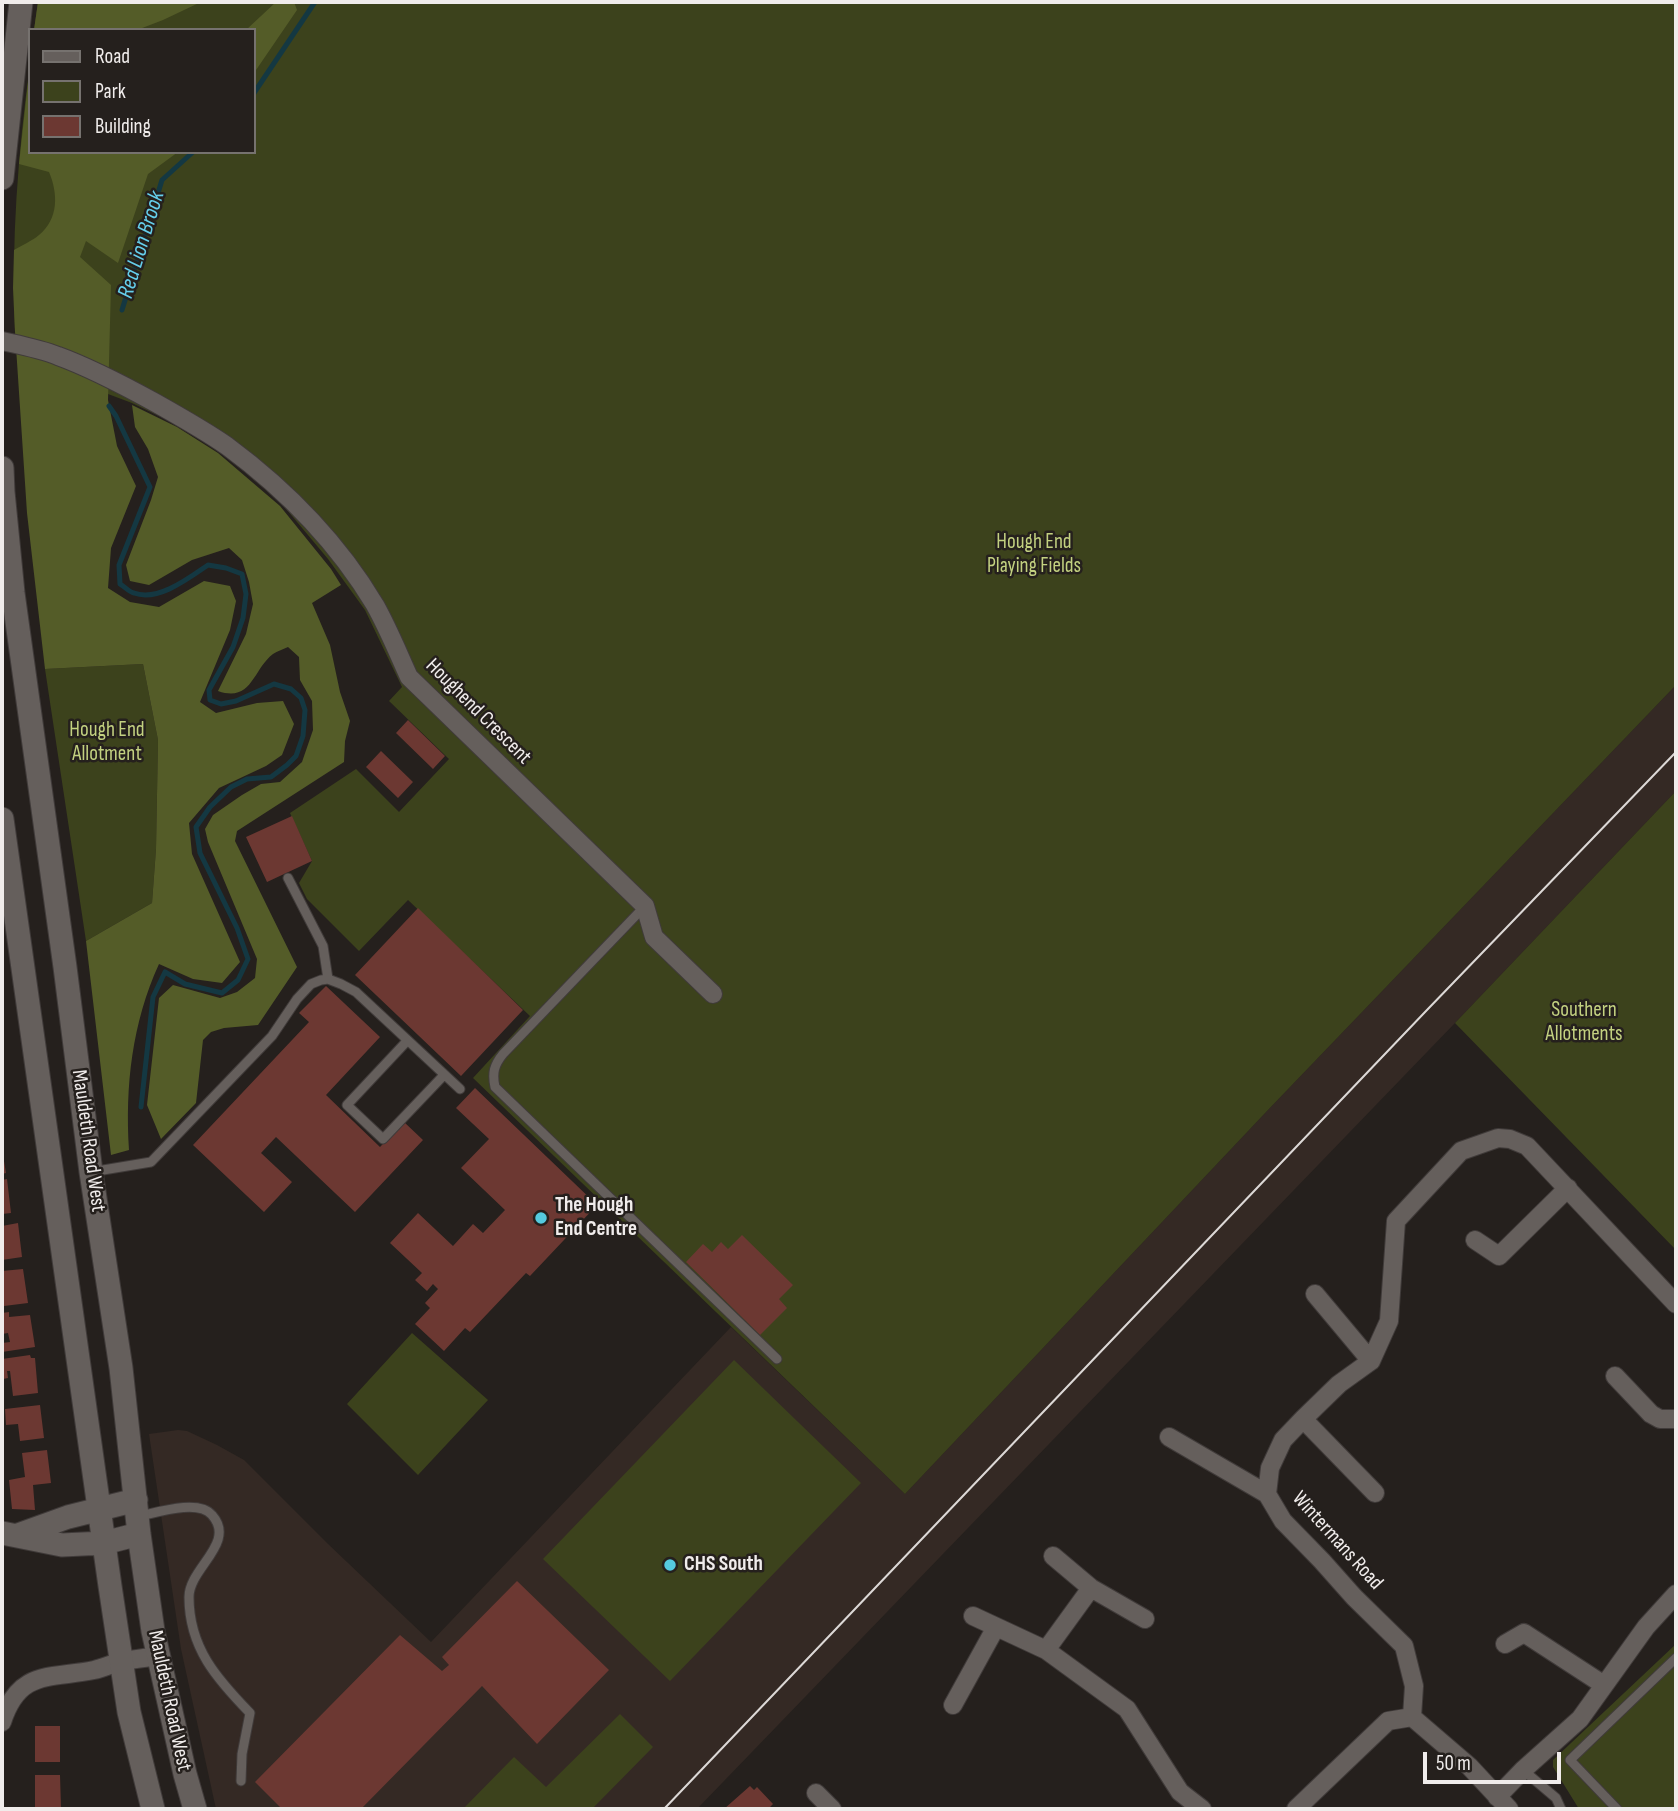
<!DOCTYPE html>
<html>
<head>
<meta charset="utf-8">
<style>
  body { margin:0 }
  #map { position:relative; width:1678px; height:1811px; overflow:hidden; background:#25201d; font-family:"Sofia Sans Condensed",sans-serif }
  canvas { display:block }
  .frame { position:absolute; inset:0; border:4px solid #f0eceb; pointer-events:none }
  .legend { position:absolute; left:28px; top:28px; width:228px; height:126px; box-sizing:border-box; background:#25201d; border:2px solid #76726f; margin:0; padding:9px 12px; list-style:none; font-size:21px; color:#f0eceb }
  .legend li { display:flex; align-items:center; gap:14px; height:35px }
  .legend b { width:35px; border:2px solid #76726f }
  .scale { position:absolute; left:1423px; top:1752px; width:138px; height:32px; box-sizing:border-box; border:4px solid #f0eceb; border-top:0; padding-left:9px; font-size:21px; line-height:24px; white-space:nowrap; color:#f0eceb; -webkit-text-stroke:5px #25201d; paint-order:stroke }
</style>
</head>
<body>
<div id="map">
<canvas width="1678" height="1811"></canvas>
<div class="frame"></div>
<ul class="legend">
<li><b style="height:9px;background:#655f5c"></b>Road</li>
<li><b style="height:19px;background:#3c421c"></b>Park</li>
<li><b style="height:19px;background:#6c3832"></b>Building</li>
</ul>
<div class="scale">50 m</div>
</div>
<script>
const c = document.querySelector('canvas').getContext('2d');
c.lineJoin = 'round';
function fill(path, color) { c.fillStyle = color; c.fill(path, 'evenodd'); }
function trace(path, color, width, dash) { c.strokeStyle = color; c.lineWidth = width; c.lineCap = dash ? 'butt' : 'round'; c.setLineDash(dash || []); c.stroke(path); }
function write(font, color, halo, rows, align = 'center') {
  c.font = font + ' "Sofia Sans Condensed",sans-serif'; c.lineWidth = 5; c.setLineDash([]); c.textBaseline = 'middle'; c.strokeStyle = halo; c.fillStyle = color; for (const [text, x, y, turn = 0] of rows) {
    c.save(); c.translate(x, y); c.rotate((+turn || 0) * Math.PI / 180); c.textAlign = isNaN(turn) ? turn : align; if (halo) c.strokeText(text, 0, 0); c.fillText(text, 0, 0); c.restore();
  }
}
fill(new Path2D(`
  M1676,685V791L1455,1023L697,1809H216L181,1649L149,1434L178,1430L187,1431L217,1445L244,1460L327,1543L431,1642L731,1327L905,1494L1267,1111Z`), '#342924');
fill(new Path2D(`
  M38,2H1676V685L1267,1111L905,1494L473,1078L530,1016L408,900L359,951L307,899L299,883L312,861L290,813L356,769L399,812L449,759L389,701L402,687L365,610L328,559L282,504L220,450L182,427L132,403L92,388L15,332C11,242 18,153 30,64V152H254V30H34Z
  M143,664L158,740L156,849L152,903L86,941L45,669Z
  M1676,791V1250L1455,1023Z
  M412,1333L488,1400L418,1475L347,1404Z
  M734,1360L861,1483L670,1681L543,1559Z
  M1676,1644V1809H1579L1553,1767V1760Z
  M620,1714L653,1747L592,1809H463L514,1757L546,1787Z`), '#3c421c');
fill(new Path2D(`
  M38,2H201L163,20L137,30H34Z
  M276,2H294L297,10L254,73V30H246Z
  M30,64V152H178L148,174L118,263L86,241L80,257L111,285L108,400L117,446L136,486L111,548L108,588L130,602L159,607L204,581L230,586L236,601L230,630L200,702L216,713L257,703L283,701L294,724L282,755L266,766L219,788L189,823L192,854L240,962L222,983L193,979L159,964C132,1023 125,1086 129,1150L111,1155L86,941L152,903L156,849L158,740L143,664L45,669L27,513L15,332L13,288L14,250C22,245 32,241 39,235C59,219 58,193 49,172L19,164Z
  M132,405L177,427L218,453L280,506L331,569L341,585L312,603L330,645L340,692L350,721L345,741L344,762L237,831L235,841L297,967L258,1025L224,1028L211,1032L203,1040L196,1103L161,1139L147,1105L159,998L173,985L220,998L237,992L255,978L257,959L208,842L205,829L213,815L242,795L261,784L280,782L302,762L313,730L312,701L300,680L299,657L288,647C284,649 277,651 273,654C253,669 252,703 218,691L246,634L253,604L249,582L242,560L229,548L192,560L149,585L130,581L126,565L151,500L158,477L148,449L135,427Z`), '#545c28');
trace(new Path2D(`
  M254,93L315,2
  M122,310L162,180L193,152
  M109,406L116,416L150,487L119,565L120,584C124,586 129,592 134,593C158,602 189,578 208,565L226,568L242,574L246,594L243,618L233,647L209,690L210,700L221,704L236,701L274,684L291,689L301,698L305,710L303,736L296,756L287,765L271,777L247,779L231,787L210,807L196,827L200,853L237,928L248,959L238,980L222,993L185,984L165,972L153,997L141,1107`), '#143842', 5);
fill(new Path2D(`
  M408,720L445,756L433,769L396,733Z
  M381,751L413,782L398,798L366,767Z
  M292,816L312,861L267,882L246,837Z
  M418,908L523,1010L461,1076L355,975Z
  M326,986L380,1037L326,1095L380,1147L404,1122L423,1140L355,1212L276,1137L261,1153L292,1182L264,1212L193,1145L309,1022L299,1013Z
  M475,1088L597,1205L530,1276L526,1273L470,1332L465,1328L444,1351L415,1324L430,1308L425,1303L438,1289L433,1284L427,1291L415,1280L422,1273L390,1243L418,1213L453,1246L473,1224L483,1233L505,1210L461,1168L489,1139L456,1108Z
  M2,1155H3L6,1173L2,1174Z
  M7,1179L11,1213L2,1214V1180Z
  M18,1223L22,1257L2,1260V1226Z
  M742,1235L793,1285L779,1299L787,1308L760,1335L686,1262L703,1244L712,1252L721,1242L728,1249Z
  M23,1269L28,1303L4,1306L2,1271Z
  M9,1312V1317L30,1315L35,1347L2,1352V1343L10,1342L8,1333L2,1334V1313Z
  M30,1355L31,1358H35L38,1393L13,1396L10,1371H7L8,1378L3,1379L2,1359Z
  M40,1405L44,1438L20,1441L18,1424L6,1425L5,1409Z
  M47,1450L51,1483L33,1485L35,1510L12,1509L9,1480L25,1477L22,1453Z
  M517,1581L609,1670L537,1744L482,1686L361,1809H282L255,1782L400,1635L442,1671L449,1665L442,1657Z
  M35,1726H60V1762H35Z
  M35,1775H60L61,1809H35Z
  M750,1786L754,1790L757,1787L773,1804L768,1809H724Z`), '#6c3832');
const service = new Path2D(`
  M288,878L323,946L328,979
  M645,906L503,1054C494,1065 492,1073 495,1087L777,1359
  M407,1041L347,1105L383,1139L444,1075
  M91,1172L151,1162L272,1036L297,999L311,984L321,980L328,979L341,984L356,992L460,1089
  M140,1516C158,1512 199,1499 212,1515C237,1543 189,1568 189,1597C189,1648 217,1679 250,1713L242,1754L241,1781
  M1523,1770L1556,1798L1561,1809
  M1617,1809L1570,1760L1676,1658`);
const minor = new Path2D(`
  M2,341C20,345 41,349 58,356C91,368 123,385 154,402C179,416 204,430 227,446C285,489 338,543 375,605C388,628 398,653 409,677L645,906L654,937L713,994
  M1475,1240L1499,1256L1568,1188
  M1315,1294L1371,1361
  M1615,1376L1651,1414L1660,1419H1676
  M1303,1419L1375,1493
  M1169,1437L1267,1494
  M1053,1556L1091,1588L1145,1619
  M973,1616L1046,1650L1127,1709L1180,1792L1202,1809
  M1505,1644L1524,1633L1604,1685
  M1046,1650L1091,1588
  M953,1705L996,1627
  M1412,1717L1414,1686L1404,1646L1354,1597L1322,1561L1283,1521L1267,1494L1270,1468L1283,1440L1303,1419L1339,1384L1371,1361L1389,1321L1396,1221L1461,1151L1498,1138L1510,1139L1527,1146L1676,1304
  M2,1722C19,1669 50,1679 94,1670C103,1668 111,1664 120,1662C132,1659 145,1658 158,1656
  M816,1793L832,1809
  M1497,1797L1523,1770L1580,1719L1646,1627L1676,1594
  M1296,1809L1388,1721L1412,1717L1469,1766L1509,1809`);
const tertiary = new Path2D(`
  M2,178L21,2
  M2,468L3,492L13,593L65,967L91,1172L121,1368L139,1534L153,1631L185,1774L195,1809
  M2,819L110,1586L129,1712L153,1809
  M2,1533L62,1545L104,1543L139,1534
  M18,1535L68,1517L136,1500`);
trace(service, '#403b3a', 11);
trace(minor, '#403b3a', 20);
trace(tertiary, '#403b3a', 25);
trace(service, '#655f5c', 9);
trace(minor, '#655f5c', 18);
trace(tertiary, '#655f5c', 23);
trace(new Path2D(`
  M664,1809L1426,1011L1676,752`), '#dcd8d6', 2);
for (const [x, y, r, color] of [
  [541,1218,7,"#55cadf"],
  [670,1565,7,"#55cadf"]
]) { const dot = new Path2D(); dot.arc(x, y, r, 0, 2 * Math.PI); c.fillStyle = color; c.fill(dot); trace(dot, '#25201d', 2.5); }
write('21px', '#c3d180', '#25201d', [
  ["Hough End",1034,543],
  ["Playing Fields",1034,567],
  ["Hough End",107,731],
  ["Allotment",107,755],
  ["Southern",1584,1011],
  ["Allotments",1584,1035]
]);
write('21px', '#f0eceb', '#25201d', [
  ["Houghend Crescent",478,712,45],
  ["Mauldeth Road West",88,1141,82],
  ["Wintermans Road",1337,1541,48],
  ["Mauldeth Road West",169,1701,78]
]);
write('bold 21px', '#f0eceb', '#25201d', [
  ["The Hough",555,1206],
  ["End Centre",555,1230],
  ["CHS South",684,1565]
], 'left');
write('italic 23px', '#65ceeb', '#25201d', [
  ["Red Lion Brook",142,245,-73]
]);
</script>
</body>
</html>
